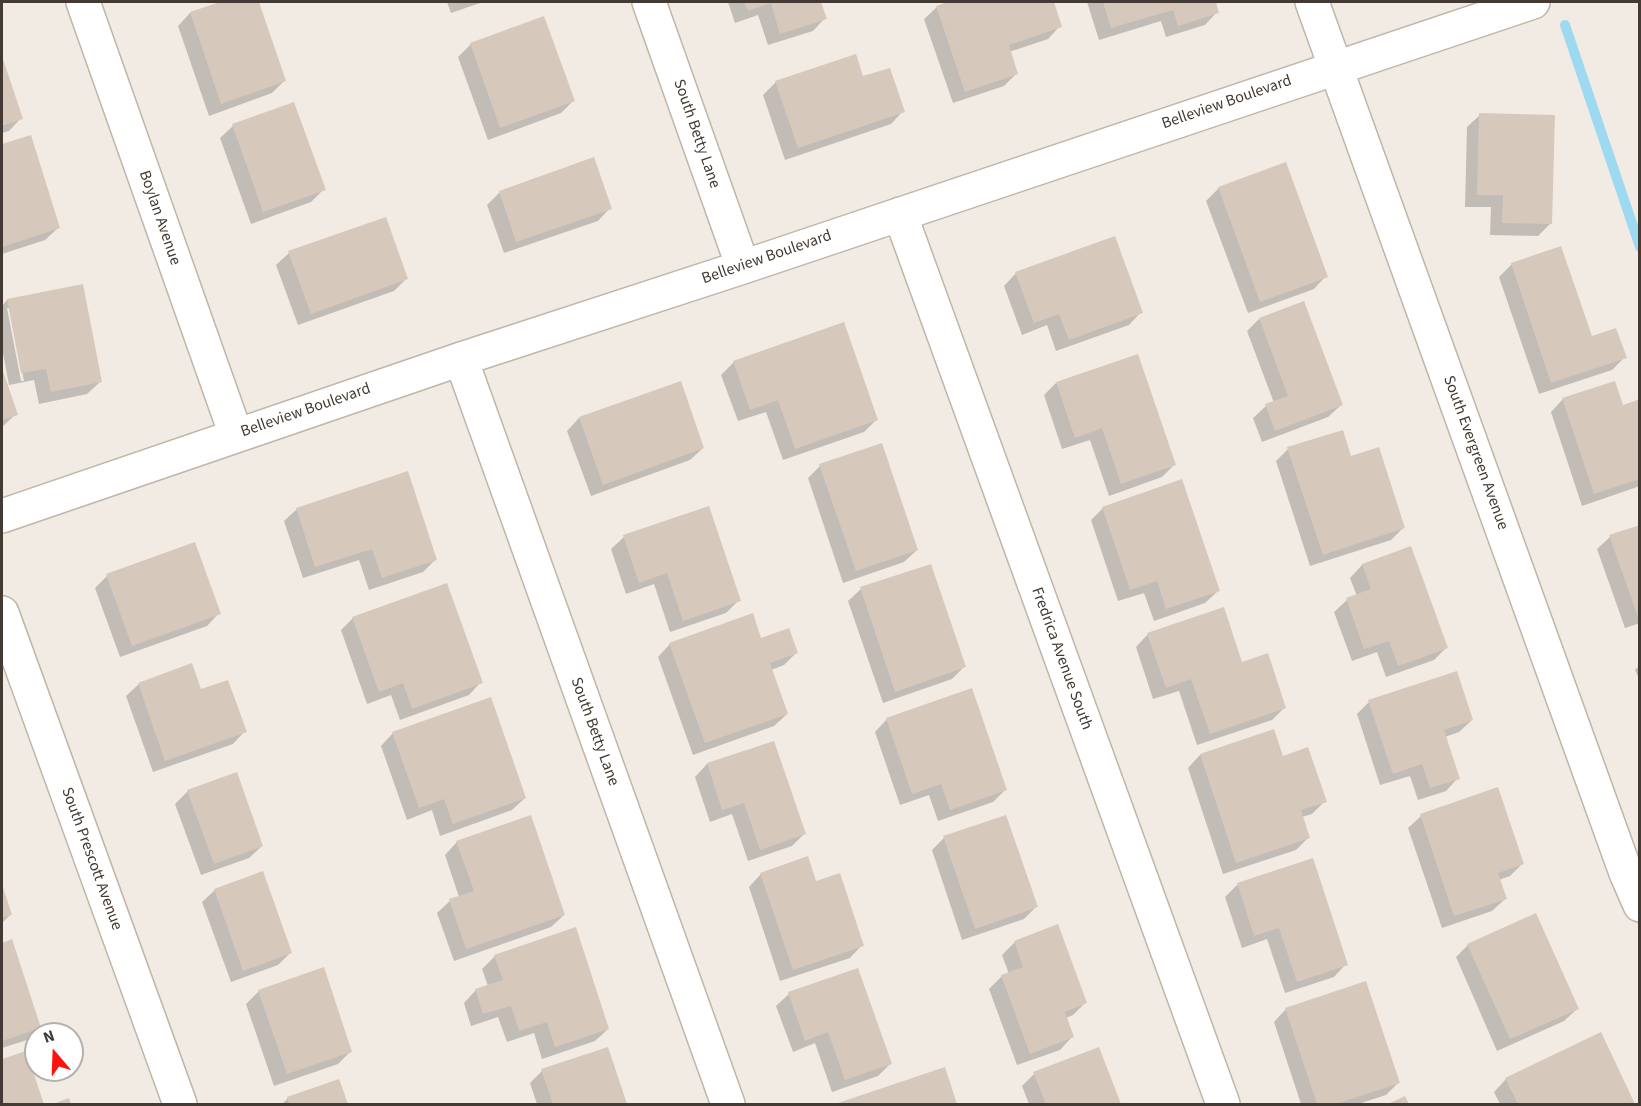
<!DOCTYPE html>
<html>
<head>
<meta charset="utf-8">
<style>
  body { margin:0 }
  #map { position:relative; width:1641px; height:1106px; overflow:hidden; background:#f2ebe3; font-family:"Source Sans 3",sans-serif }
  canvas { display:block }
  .frame { position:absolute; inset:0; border:3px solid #433b33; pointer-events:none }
  .north { position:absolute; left:24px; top:1022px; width:60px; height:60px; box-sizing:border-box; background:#fff; border:2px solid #b4b1ad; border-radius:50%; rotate:341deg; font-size:16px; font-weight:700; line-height:24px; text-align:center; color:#433b33 }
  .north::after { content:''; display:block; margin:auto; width:21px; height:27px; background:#fc130f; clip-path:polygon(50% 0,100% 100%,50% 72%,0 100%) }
</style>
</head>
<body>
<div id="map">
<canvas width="1641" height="1106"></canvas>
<div class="frame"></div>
<div class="north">N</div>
</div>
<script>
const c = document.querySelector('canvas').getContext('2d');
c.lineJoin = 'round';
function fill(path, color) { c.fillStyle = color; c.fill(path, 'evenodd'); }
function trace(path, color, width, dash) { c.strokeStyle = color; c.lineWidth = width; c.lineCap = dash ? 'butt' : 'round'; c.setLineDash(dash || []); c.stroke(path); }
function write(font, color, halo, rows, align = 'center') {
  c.font = font + ' "Source Sans 3",sans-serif'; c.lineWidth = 6; c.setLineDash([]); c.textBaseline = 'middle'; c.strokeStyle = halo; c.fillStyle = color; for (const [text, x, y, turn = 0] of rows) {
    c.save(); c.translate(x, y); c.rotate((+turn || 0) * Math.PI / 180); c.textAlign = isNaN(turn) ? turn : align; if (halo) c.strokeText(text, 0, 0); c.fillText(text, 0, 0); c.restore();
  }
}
fill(new Path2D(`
  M224,2H257L284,81L272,93L209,116L178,26L190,13Z
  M447,2H483L451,13Z
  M728,2H820L825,18L813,31L768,45L758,15L735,23Z
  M953,2H1052L1060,26L1048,39L1009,52L1016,74L1004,86L953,103L924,19L937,7Z
  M1087,2H1214L1217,12L1205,25L1166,37L1161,21L1099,40Z
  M471,44L573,101L561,113L488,140L458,57Z
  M2,60L21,118L9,131L2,133Z
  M862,78L903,111L891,124L785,160L763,95L776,82Z
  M1480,115L1551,223L1538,236L1490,235L1491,207H1465L1467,127Z
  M233,126L324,189L311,202L251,224L220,138Z
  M30,137L58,228L45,240L2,254V146Z
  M1219,188L1326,276L1314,289L1248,313L1206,201Z
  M500,192L610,208L598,221L504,253L487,205Z
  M289,253L406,279L394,291L298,325L276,265Z
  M1512,264L1591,338L1625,357L1612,370L1539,394L1499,277Z
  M1016,273L1141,312L1129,325L1056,351L1047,325L1022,335L1004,286Z
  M7,300L100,382L87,394L39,404L34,380L9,385L2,348V306ZM7,308H10L24,381H21Z
  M1259,319L1341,405L1328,417L1262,442L1253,418L1266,406L1274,403L1247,331Z
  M734,362L877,419L864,432L783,460L766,412L738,421L721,375Z
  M2,371L16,414L2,427Z
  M1056,383L1174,465L1162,477L1109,496L1090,440L1062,449L1044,395Z
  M1563,399L1622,407L1640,401V486L1582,506L1551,412Z
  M579,418L703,448L690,460L591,496L567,431Z
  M1288,449L1350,458L1404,527L1391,540L1310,566L1276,461Z
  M820,466L917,550L904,562L843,583L808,478Z
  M1103,508L1218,591L1205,603L1154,621L1144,593L1118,601L1091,520Z
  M297,509L436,559L423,572L369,590L359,560L303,578L284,521Z
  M1640,526V623L1625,628L1597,549L1610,537Z
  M624,537L739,600L726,613L670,632L654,584L626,594L611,549Z
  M1411,548L1446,648L1434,660L1386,677L1377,652L1352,661L1334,612L1347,600L1357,596L1350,578L1362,565Z
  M107,576L219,613L207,626L120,657L95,588Z
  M861,589L964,667L952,679L883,703L848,601Z
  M353,618L481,682L469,695L400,720L391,695L367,704L341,630Z
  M1148,634L1241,664L1284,708L1272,720L1197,745L1179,691L1153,699L1136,647Z
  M760,640L796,653L784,665L771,670L787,714L774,726L693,755L658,657L670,644Z
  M1640,665V681L1635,670Z
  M139,684L200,691L245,731L233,744L153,772L126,696Z
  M1369,702L1472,720L1459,732L1445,737L1458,778L1446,791L1418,800L1410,776L1380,785L1357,714Z
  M887,719L1005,790L993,802L938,821L929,795L900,805L875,732Z
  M393,733L525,798L512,810L440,836L432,810L407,820L381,746Z
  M773,742L804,834L792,846L748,861L732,814L710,822L695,777L707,764Z
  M1200,755L1282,758L1325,801L1312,814L1302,817L1309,837L1296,850L1223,874L1188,768Z
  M1497,789L1523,863L1510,876L1499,880L1505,899L1492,911L1442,928L1408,828L1421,816Z
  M188,791L262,846L249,858L201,875L175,804Z
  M944,838L1036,907L1024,919L962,940L932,850Z
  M457,842L564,915L551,927L454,961L437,913L450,901L459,897L445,855Z
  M1312,860L1346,964L1334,977L1285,993L1267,939L1242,948L1225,897L1237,885Z
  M761,874L815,883L862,945L850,958L780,981L749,887Z
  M2,887L11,914L2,923Z
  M215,890L290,953L278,965L231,982L202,902Z
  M11,941L40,1027L27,1040L2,1048V944Z
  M1015,942L1085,1003L1073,1015L1066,1018L1072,1037L1060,1050L1017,1065L989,989L1002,976L1009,974L1002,955Z
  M1468,945L1577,1009L1564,1021L1497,1051L1456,957Z
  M495,956L608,1029L595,1041L542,1059L534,1033L507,1042L498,1017L471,1026L464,1003L476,990L488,986L482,969Z
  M259,991L351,1051L338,1064L274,1086L246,1004Z
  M789,994L890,1064L878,1076L832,1092L815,1043L793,1052L776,1006Z
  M1286,1009L1398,1083L1386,1095L1358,1104H1301L1274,1022Z
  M1600,1034L1633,1104H1500L1494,1092L1506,1079Z
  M607,1049L625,1104H537L530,1083L542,1071Z
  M1098,1049L1120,1104H1029L1022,1086L1034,1074Z
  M25,1053L42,1104H2V1061Z
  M944,1069L955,1104H838Z
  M338,1081L346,1104H282L288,1098Z`), '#0003');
trace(new Path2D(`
  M1565,25L1640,247`), '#9dd9f0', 10);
fill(new Path2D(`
  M220,2H259L286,81L221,104L190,12Z
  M744,2H821L827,19L780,34L771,3L748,11Z
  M948,2H1054L1062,27L1009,45L1018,74L965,92L936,6Z
  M1103,2H1216L1219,13L1178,26L1173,10L1111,28Z
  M544,16L575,101L500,128L470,43Z
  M856,54L863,76L890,68L905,112L798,148L775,81Z
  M2,56L23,119L2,126Z
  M294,102L326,190L263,212L232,124Z
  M1479,113L1555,115L1552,224L1502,223L1503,195H1477Z
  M31,135L60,228L2,247V144Z
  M594,157L612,209L516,242L499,191Z
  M1286,162L1328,277L1260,302L1218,187Z
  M386,217L408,279L311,314L288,251Z
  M1115,236L1143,313L1069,340L1059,314L1034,323L1015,272Z
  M1561,246L1592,336L1616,328L1627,358L1551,383L1511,263Z
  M83,284L102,382L51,392L46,369L21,373L7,299Z
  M1304,301L1343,405L1275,431L1265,404L1288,396L1259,318Z
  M844,322L878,420L795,449L778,400L750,410L733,361Z
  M1138,354L1176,465L1121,484L1102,428L1075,438L1056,382Z
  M2,368L18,415L2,420Z
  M681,381L704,448L603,485L579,417Z
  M1615,381L1623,405L1640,399V479L1594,494L1562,398Z
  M1343,430L1351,456L1379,447L1405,528L1323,555L1287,447Z
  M882,443L918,550L856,571L819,464Z
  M408,471L437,560L382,578L372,549L315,567L296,508Z
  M1182,479L1220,591L1166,609L1157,581L1130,590L1102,507Z
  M709,506L741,601L683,621L667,573L639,583L623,535Z
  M1640,525V616L1638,617L1609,535Z
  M195,542L221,614L132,646L106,574Z
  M1411,546L1448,648L1398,666L1389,641L1364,649L1346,598L1371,589L1362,564Z
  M931,564L966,667L895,692L860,587Z
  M447,583L483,683L412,709L403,683L379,692L352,617Z
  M1224,607L1242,662L1268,653L1286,708L1210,734L1191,679L1166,688L1147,633Z
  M753,613L761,638L789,628L798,653L770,663L788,714L705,743L669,643Z
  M192,663L201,689L228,680L247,732L165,761L138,683Z
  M1457,671L1473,720L1444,730L1460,779L1430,788L1422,764L1393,774L1368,700Z
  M972,688L1007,790L950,810L941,784L912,794L886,718Z
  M491,697L526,798L453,824L444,799L419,808L392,732Z
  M1274,729L1283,756L1308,747L1327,802L1301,810L1310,838L1236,863L1200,754Z
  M774,741L806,834L760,850L744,803L722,810L707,763Z
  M237,772L263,846L214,864L187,790Z
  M1498,787L1524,864L1498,873L1507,899L1454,916L1420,814Z
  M531,815L565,915L466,949L449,899L474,891L456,841Z
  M1006,815L1038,907L975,929L943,836Z
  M808,856L816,881L840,873L864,946L793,970L760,873Z
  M1313,858L1348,965L1297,982L1279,928L1254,936L1237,883Z
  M263,871L292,953L243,971L214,889Z
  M2,884L12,915L2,918Z
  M1536,913L1579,1009L1510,1039L1467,944Z
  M1058,924L1087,1003L1065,1012L1074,1037L1030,1054L1001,975L1023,967L1014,941Z
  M576,927L609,1029L555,1047L547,1022L519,1031L511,1006L483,1014L475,989L503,980L494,955Z
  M12,939L41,1028L2,1041V943Z
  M324,967L352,1052L287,1074L258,990Z
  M858,968L892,1064L845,1080L828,1032L805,1041L788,992Z
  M1366,981L1400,1083L1336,1104H1317L1285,1008Z
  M1601,1032L1635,1104H1518L1505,1078Z
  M608,1047L627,1104H553L541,1069Z
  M1099,1047L1121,1104H1046L1033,1072Z
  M26,1051L44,1104H2V1059Z
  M945,1067L957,1104H835Z
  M339,1079L348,1104H289L287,1097Z
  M1405,1096L1409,1104H1388Z
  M69,1098L71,1104H53Z`), '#d6c8bb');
const minor = new Path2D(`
  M83,2L236,435
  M649,2L743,267
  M1312,2L1626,873L1640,905
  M900,214L1223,1104
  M461,359L728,1104
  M2,516L461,359L743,267L1533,2
  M2,613L180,1104`);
trace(minor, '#c0b5a8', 36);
trace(minor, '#fff', 33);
write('16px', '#433b33', '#fff', [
  ["Belleview Boulevard",1227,103,-19],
  ["South Betty Lane",696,134,71],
  ["Boylan Avenue",159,218,71],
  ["Belleview Boulevard",767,258,-19],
  ["Belleview Boulevard",306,411,-19],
  ["South Evergreen Avenue",1475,453,70],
  ["Fredrica Avenue South",1061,659,70],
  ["South Betty Lane",594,732,70],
  ["South Prescott Avenue",91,859,70]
]);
</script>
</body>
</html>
